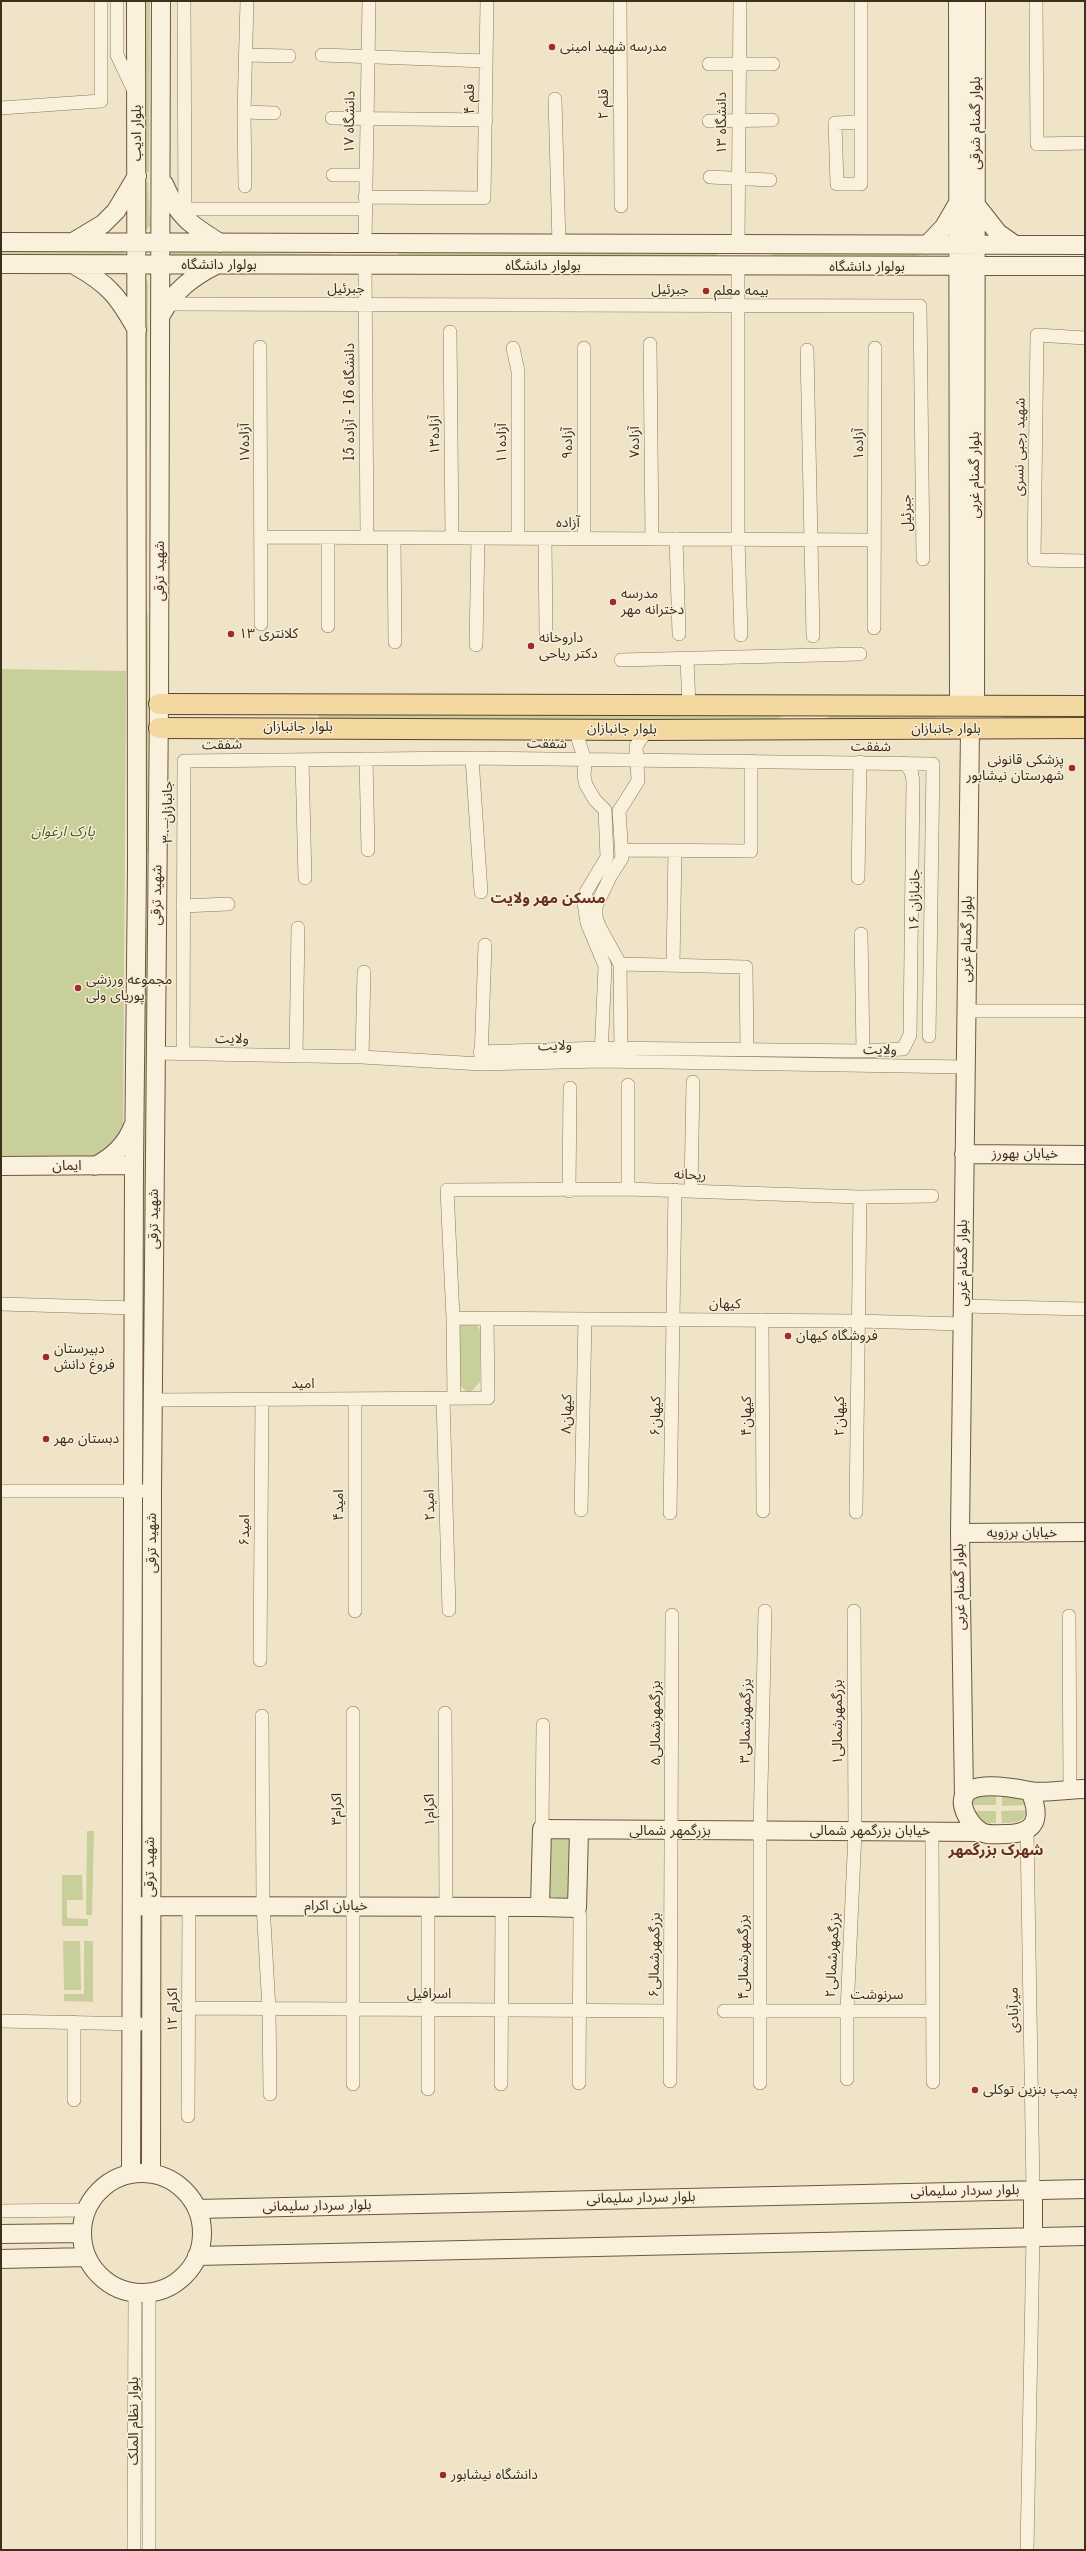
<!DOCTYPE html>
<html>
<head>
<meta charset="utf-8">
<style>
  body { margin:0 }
  #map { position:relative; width:1086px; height:2551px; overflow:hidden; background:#f0e4c8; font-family:"Libre Baskerville",serif }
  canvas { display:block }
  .frame { position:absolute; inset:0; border:2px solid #3d2e20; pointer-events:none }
</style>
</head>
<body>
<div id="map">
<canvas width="1086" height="2551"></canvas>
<div class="frame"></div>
</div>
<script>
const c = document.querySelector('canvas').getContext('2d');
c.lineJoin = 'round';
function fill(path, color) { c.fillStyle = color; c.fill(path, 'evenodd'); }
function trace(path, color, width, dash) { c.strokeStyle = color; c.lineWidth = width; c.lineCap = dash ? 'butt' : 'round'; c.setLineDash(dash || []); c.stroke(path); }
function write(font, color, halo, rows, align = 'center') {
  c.font = font + ' "Libre Baskerville","Noto Sans Arabic",serif'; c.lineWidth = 3; c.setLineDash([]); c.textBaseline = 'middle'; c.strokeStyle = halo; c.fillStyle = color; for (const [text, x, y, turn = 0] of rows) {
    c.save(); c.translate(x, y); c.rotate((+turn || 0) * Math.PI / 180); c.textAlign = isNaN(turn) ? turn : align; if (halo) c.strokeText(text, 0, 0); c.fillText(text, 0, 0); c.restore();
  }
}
fill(new Path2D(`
  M142,1H150L149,172H141Z
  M142,182H148L150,226L147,229L144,230Z
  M1,249H120L125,254L124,257H1Z
  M168,252L334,254L330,259L169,258Z
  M399,252L718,253L714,259L395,258Z
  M778,252L926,253L897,262L773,261L769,256Z
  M143,278H146L148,284L146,541Z
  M146,600L148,620L149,848L147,856L146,818L142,808Z
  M1,669L126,671L123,1136L101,1156H1Z
  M866,711L937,713L938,716L935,720H826L829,715L853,716Z
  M1002,712H1085V720L1002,721Z
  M317,714L787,715L774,720L320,719Z
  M144,910L148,941L144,1478L141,1474Z
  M476,1323L480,1330V1382L472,1391H466L458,1384L457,1330L460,1324Z
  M142,1517H144V1893H141L139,1888Z
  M996,1792V1805H970L974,1796Z
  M1002,1792L1022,1795L1027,1805L1002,1806Z
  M1028,1810C1025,1823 1013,1823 1002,1823L1001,1811Z
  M969,1811H996V1823H981Z
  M87,1831H94L92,1915H86Z
  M553,1838H569L572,1845L570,1899L553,1903L550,1898V1846Z
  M62,1875H82L83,1900H67V1918L88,1919V1926H62Z
  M63,1941H80L81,1990H64Z
  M84,1941H93V2002L64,2001V1994H84Z
  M141,2034L144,2035L142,2162H140V2035Z`), '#c9cf9b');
const street = new Path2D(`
  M117,1V55L135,93
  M184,1L185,220
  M620,1L621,206
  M1036,1L1037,144L1085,143
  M246,55L289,56
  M322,55L486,61
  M709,64H773
  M555,99L559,244
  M1,108L101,101V1
  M244,112L274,113
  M332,118L486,120
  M709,121L772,120
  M861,122L835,123L837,184H861V1
  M333,175H365
  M710,177L770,180
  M245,186L244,112L247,1
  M365,197L484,198L487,1
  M185,209H365
  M365,244L369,1
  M738,245L740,1
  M365,265L367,538
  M738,266V539L741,635
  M167,304L920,306L923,559
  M450,332L452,538
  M1085,338L1037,335L1034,560L1085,561
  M650,344L652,539
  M260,347L261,624
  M513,348L518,371V538
  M807,350L813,636
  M262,537L874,540
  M394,538L395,642
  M545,539L546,634
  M584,539V348
  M676,539L679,634
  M328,626V538
  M874,628L875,348
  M476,645L478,538
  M687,659L689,705
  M621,660L860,654
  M575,729L585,761L584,776L586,785L595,800L605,810L607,857L586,892L584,903L587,923L605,966L601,1056
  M472,758L481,892
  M366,759L368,850
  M302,760L305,878
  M622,850L751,851V761
  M858,878L860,762
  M183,906L228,904
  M861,934L863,1051
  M620,964L746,967L747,1049
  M673,965L675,850
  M966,1011H1085
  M480,1052L602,1048L863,1051L903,1049L910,1035L913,781L911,771L904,763
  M155,1053L362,1057L481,1064L601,1061L965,1067
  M183,1054L184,761L472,758L933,764L929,1036
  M296,1056L298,928
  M621,1056L620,964L599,926L596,917V906L611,875L622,858L619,811L638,781L636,746L647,730
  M362,1057L364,972
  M481,1060L485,945
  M628,1189V1085
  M691,1190L693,1082
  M569,1191L570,1088
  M1,1304L134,1308
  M963,1306L1085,1309
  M453,1318L447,1190L628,1189L860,1197L932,1196
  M762,1320L763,1511
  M454,1398L453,1318L857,1321L963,1324
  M443,1399L449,1610
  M153,1400L488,1398L487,1318
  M1,1491H152
  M581,1510L585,1319
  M856,1512L860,1197
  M670,1513L675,1190
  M355,1611V1399
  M1069,1616L1070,1789
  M260,1660L262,1400
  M353,1713V2084
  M445,1713L446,1907
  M262,1716L263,1905L269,2009L270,2094
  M542,1829L543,1725
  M932,1831L933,2082
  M1027,1831L1033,2189
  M577,1908L580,1916L579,2083
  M189,2008L670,2011
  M724,2011H933
  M1,2021L140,2024
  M74,2022V2100
  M847,2079V2011L855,1832L854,1611
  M670,2081L672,1615
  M760,2083V1831L765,1611
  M501,2084L502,1907
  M428,2089V1907
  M188,2116L189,1905
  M1,2211L85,2210
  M134,2550L135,2293
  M149,2550V2293
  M1027,2550L1033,2237`);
const secondary = new Path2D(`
  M958,1L959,705
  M164,184C178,217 191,225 220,243
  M976,205L998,233L1015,245
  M1,242L1085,245
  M73,242L103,224L116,211L137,176
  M927,245L944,227L958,203
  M1,264L1085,266
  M76,266C109,284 119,298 137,330
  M161,315C174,291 192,277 216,265
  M975,705L976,1
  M964,1154L1085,1155
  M1,1166L134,1165
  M95,1166C113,1157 126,1145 133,1126
  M960,1533L1085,1532
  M1030,1791C1042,1819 1036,1834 1004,1834C996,1834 987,1836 980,1831C974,1827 968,1819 965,1812C950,1775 1014,1788 1030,1791C1044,1794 1069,1789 1085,1789
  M964,1798L960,1533L970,729
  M579,1830L577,1908L540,1907L542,1829L980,1832
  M138,1906L540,1907
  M82 2233a60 60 0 1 1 120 0a60 60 0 1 1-120 0Z
  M131,2173L134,1165L137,869L136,1
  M151,2173L152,1491L159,704L161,1
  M1033,2189V2237
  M197,2209L1085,2189
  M1,2234L81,2233
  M197,2256L1085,2236
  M1,2259L87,2257`);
const primary = new Path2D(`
  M159,704L1085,706
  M159,728L647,730L1085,728`);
trace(street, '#8d765c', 14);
trace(secondary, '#6f573f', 20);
trace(primary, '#5b4430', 22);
trace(street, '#faf1dc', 13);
trace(secondary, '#faf1dc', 18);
trace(primary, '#f3d9a0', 20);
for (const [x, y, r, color] of [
  [552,47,4,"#9e2a2b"],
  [706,291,4,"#9e2a2b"],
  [613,602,4,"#9e2a2b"],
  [231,634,4,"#9e2a2b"],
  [531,646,4,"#9e2a2b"],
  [1072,768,4,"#9e2a2b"],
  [78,988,4,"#9e2a2b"],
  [788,1336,4,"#9e2a2b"],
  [46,1357,4,"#9e2a2b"],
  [46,1439,4,"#9e2a2b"],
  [975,2090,4,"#9e2a2b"],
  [443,2475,4,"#9e2a2b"]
]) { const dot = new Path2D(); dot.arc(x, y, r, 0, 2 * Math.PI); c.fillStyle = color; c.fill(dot); trace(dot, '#f7eed8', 1.5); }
write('14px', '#3d2e20', '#f7eed8', [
  ["مدرسه شهید امینی",560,47],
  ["بیمه معلم",714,291],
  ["مدرسه",621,594],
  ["دخترانه مهر",621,610],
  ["کلانتری ۱۳",239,634],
  ["داروخانه",539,638],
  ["دکتر ریاحی",539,654],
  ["پزشکی قانونی",1064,760,"right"],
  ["شهرستان نیشابور",1064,776,"right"],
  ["مجموعه ورزشی",86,980],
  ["پوریای ولی",86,996],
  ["فروشگاه کیهان",796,1336],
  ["دبیرستان",54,1349],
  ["فروغ دانش",54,1365],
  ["دبستان مهر",54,1439],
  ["پمپ بنزین توکلی",983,2090],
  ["دانشگاه نیشابور",451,2475]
], 'left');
write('14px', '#3d2e20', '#f7eed8', [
  ["قلم ۴",470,99,-90],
  ["قلم ۲",604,104,-90],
  ["دانشگاه ۱۷",350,122,-89],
  ["دانشگاه ۱۳",722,123,-90],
  ["بلوار گمنام شرقی",976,123,-90],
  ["بلوار ادیب",137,133,-90],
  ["بولوار دانشگاه",219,265],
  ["بولوار دانشگاه",543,266],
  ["بولوار دانشگاه",867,267],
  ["جبرئیل",346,289],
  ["جبرئیل",670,290],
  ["دانشگاه 16 - آزاده 15",350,402,-90],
  ["آزاده۱۳",435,435,-91],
  ["آزاده۷",635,442,-90],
  ["آزاده۱۷",245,443,-91],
  ["آزاده۱۱",502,443,-90],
  ["آزاده۹",568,443,-90],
  ["آزاده۱",859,444,-90],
  ["شهید رجبی نسری",1020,447,-89],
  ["بلوار گمنام غربی",975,475,-90],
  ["جبرئیل",907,513,-91],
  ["آزاده",568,523],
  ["شهید ترقی",160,571,-90],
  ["بلوار جانبازان",298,727],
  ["بلوار جانبازان",622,729,1],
  ["بلوار جانبازان",946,729],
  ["شفقت",547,744,1],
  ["شفقت",222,745,-1],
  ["شفقت",871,747,1],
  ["جانبازان ۳۰",168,812,-90],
  ["شهید ترقی",157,895,-89],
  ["جانبازان ۱۶",915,900,-89],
  ["بلوار گمنام غربی",967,939,-89],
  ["ولایت",232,1039,1],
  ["ولایت",555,1046,-1],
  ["ولایت",880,1050,1],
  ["خیابان بهورز",1025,1154],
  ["ایمان",67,1166],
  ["ریحانه",690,1175,2],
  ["شهید ترقی",154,1219,-90],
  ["بلوار گمنام غربی",963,1263,-90],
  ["کیهان",725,1304,1],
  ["امید",303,1384],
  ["کیهان۸",567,1414,-89],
  ["کیهان۶",656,1416,-89],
  ["کیهان۴",747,1416,-90],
  ["کیهان۲",840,1416,-90],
  ["امید۴",339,1505,-90],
  ["امید۲",430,1505,-92],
  ["امید۶",245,1530,-90],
  ["خیابان برزویه",1022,1533],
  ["شهید ترقی",152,1543,-90],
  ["بلوار گمنام غربی",960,1587,-91],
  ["بزرگمهرشمالی۳",746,1721,-89],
  ["بزرگمهرشمالی۱",838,1722,-90],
  ["بزرگمهرشمالی۵",656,1723,-90],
  ["اکرام۳",337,1809,-90],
  ["اکرام۱",430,1810,-91],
  ["بزرگمهر شمالی",670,1831],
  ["خیابان بزرگمهر شمالی",870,1831],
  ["شهید ترقی",150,1867,-90],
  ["خیابان اکرام",336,1906],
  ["بزرگمهرشمالی۶",655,1955,-89],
  ["بزرگمهرشمالی۲",833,1955,-87],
  ["بزرگمهرشمالی۴",744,1957,-90],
  ["اسرافیل",429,1994],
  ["سرنوشت",877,1995],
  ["اکرام ۱۲",173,2010,-90],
  ["میرآبادی",1014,2010,-91],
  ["بلوار سردار سلیمانی",965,2191,-1],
  ["بلوار سردار سلیمانی",641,2198,-1],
  ["بلوار سردار سلیمانی",317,2206,-1],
  ["بلوار نظام الملک",134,2421,-90]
]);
write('italic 14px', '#4d5a26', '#f7eed8', [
  ["پارک ارغوان",63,832]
]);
write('bold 15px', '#6b2e1e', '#f7eed8', [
  ["مسکن مهر ولایت",548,899],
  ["شهرک بزرگمهر",996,1851]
]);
</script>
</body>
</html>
